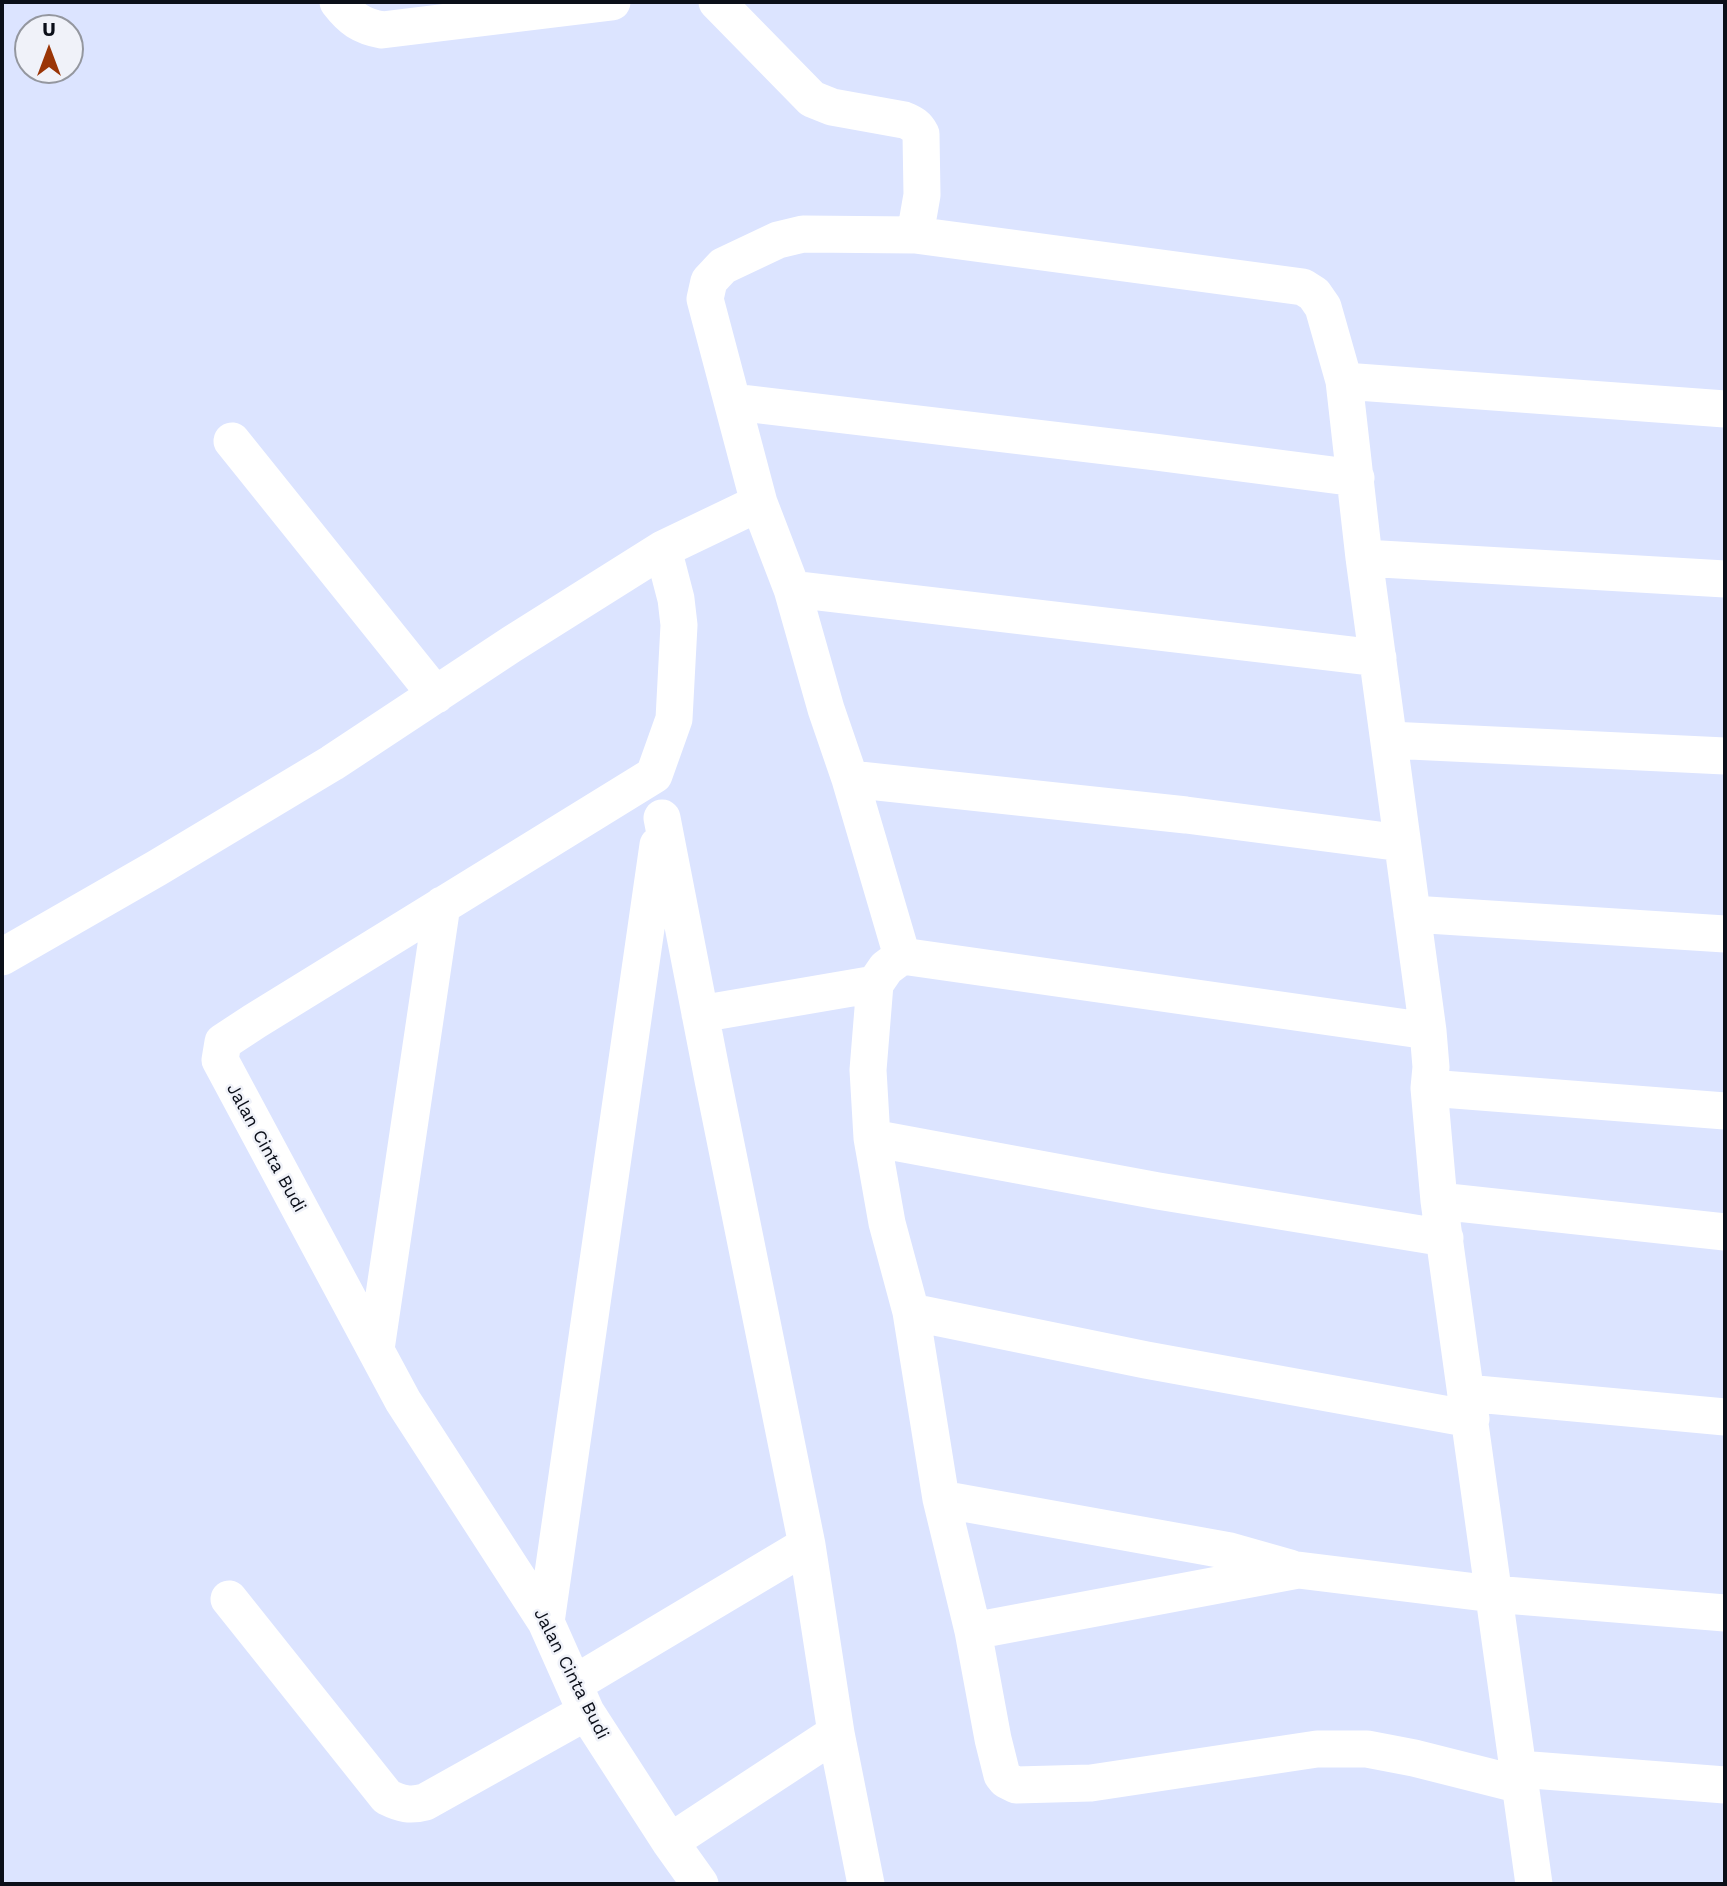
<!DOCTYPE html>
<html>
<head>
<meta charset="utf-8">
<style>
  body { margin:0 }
  #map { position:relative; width:1727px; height:1886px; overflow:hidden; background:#dce4ff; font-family:"Work Sans",sans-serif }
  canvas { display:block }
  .frame { position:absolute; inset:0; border:4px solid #0b0f19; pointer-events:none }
  .north { position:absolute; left:14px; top:14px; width:70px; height:70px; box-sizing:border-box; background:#f0f2f9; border:2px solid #94979f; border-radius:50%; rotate:0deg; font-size:19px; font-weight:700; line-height:28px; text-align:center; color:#0b0f19 }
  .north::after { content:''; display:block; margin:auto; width:24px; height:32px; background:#9a3506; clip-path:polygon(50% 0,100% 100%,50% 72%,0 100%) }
</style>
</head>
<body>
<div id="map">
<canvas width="1727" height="1886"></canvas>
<div class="frame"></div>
<div class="north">U</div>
</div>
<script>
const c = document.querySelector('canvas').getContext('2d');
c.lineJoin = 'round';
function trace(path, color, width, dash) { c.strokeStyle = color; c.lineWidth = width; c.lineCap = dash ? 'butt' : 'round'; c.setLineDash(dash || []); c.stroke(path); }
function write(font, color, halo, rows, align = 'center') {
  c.font = font + ' "Work Sans",sans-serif'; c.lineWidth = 5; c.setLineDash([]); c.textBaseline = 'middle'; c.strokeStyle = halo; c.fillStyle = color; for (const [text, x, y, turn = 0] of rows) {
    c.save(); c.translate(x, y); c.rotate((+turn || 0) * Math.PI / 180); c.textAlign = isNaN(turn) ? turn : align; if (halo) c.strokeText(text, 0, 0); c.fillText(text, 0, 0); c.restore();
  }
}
trace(new Path2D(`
  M338,2C351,19 361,26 382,30L612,2
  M717,2L812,99L832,107L904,120C912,123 917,126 921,134L922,195L915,235
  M1344,381L1725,409
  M734,402L1155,452L1356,478
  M232,441L436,695
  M663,549L676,599L679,625L674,719L654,775L255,1021L223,1042L220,1060L403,1401L546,1622L586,1712L670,1842L700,1884
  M1364,558L1725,579
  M792,589L1378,658
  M1389,740L1725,756
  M850,779L1186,815L1402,843
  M662,818L713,1080L807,1545L836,1733L866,1884
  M1412,914L1725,934
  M902,956L1428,1031
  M2,957L157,868L332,763L512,644L663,549L759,503L705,299L709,281L723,266L778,240L803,234L915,235L1303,287L1314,294L1323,307L1344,381L1364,558L1428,1031L1431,1067L1429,1088L1439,1201L1534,1884
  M875,984L868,1070L872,1138L887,1223L911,1312L941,1499L973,1631L993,1739L1002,1775L1006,1780L1016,1785L1091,1783L1317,1749H1367L1414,1758L1521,1785
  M700,1014L875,984L886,968L902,956L850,779L826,709L792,589L759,503
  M1429,1088L1725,1111
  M872,1138L1158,1191L1445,1238
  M1439,1201L1725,1232
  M911,1312L1146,1360L1471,1419
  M376,1349L442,905
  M1466,1393L1725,1417
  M941,1499L1230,1551L1290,1568
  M229,1599L387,1797C401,1804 410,1806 425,1802L586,1712
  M546,1622L658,845
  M973,1631L1298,1570L1493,1594L1725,1613
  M574,1684L807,1545
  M1519,1769L1725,1785
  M670,1842L836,1733`), '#fff', 37);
write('18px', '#0b0f19', '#f0f2f9', [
  ["Jalan Cinta Budi",266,1148,61],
  ["Jalan Cinta Budi",571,1674,63]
]);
</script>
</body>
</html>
